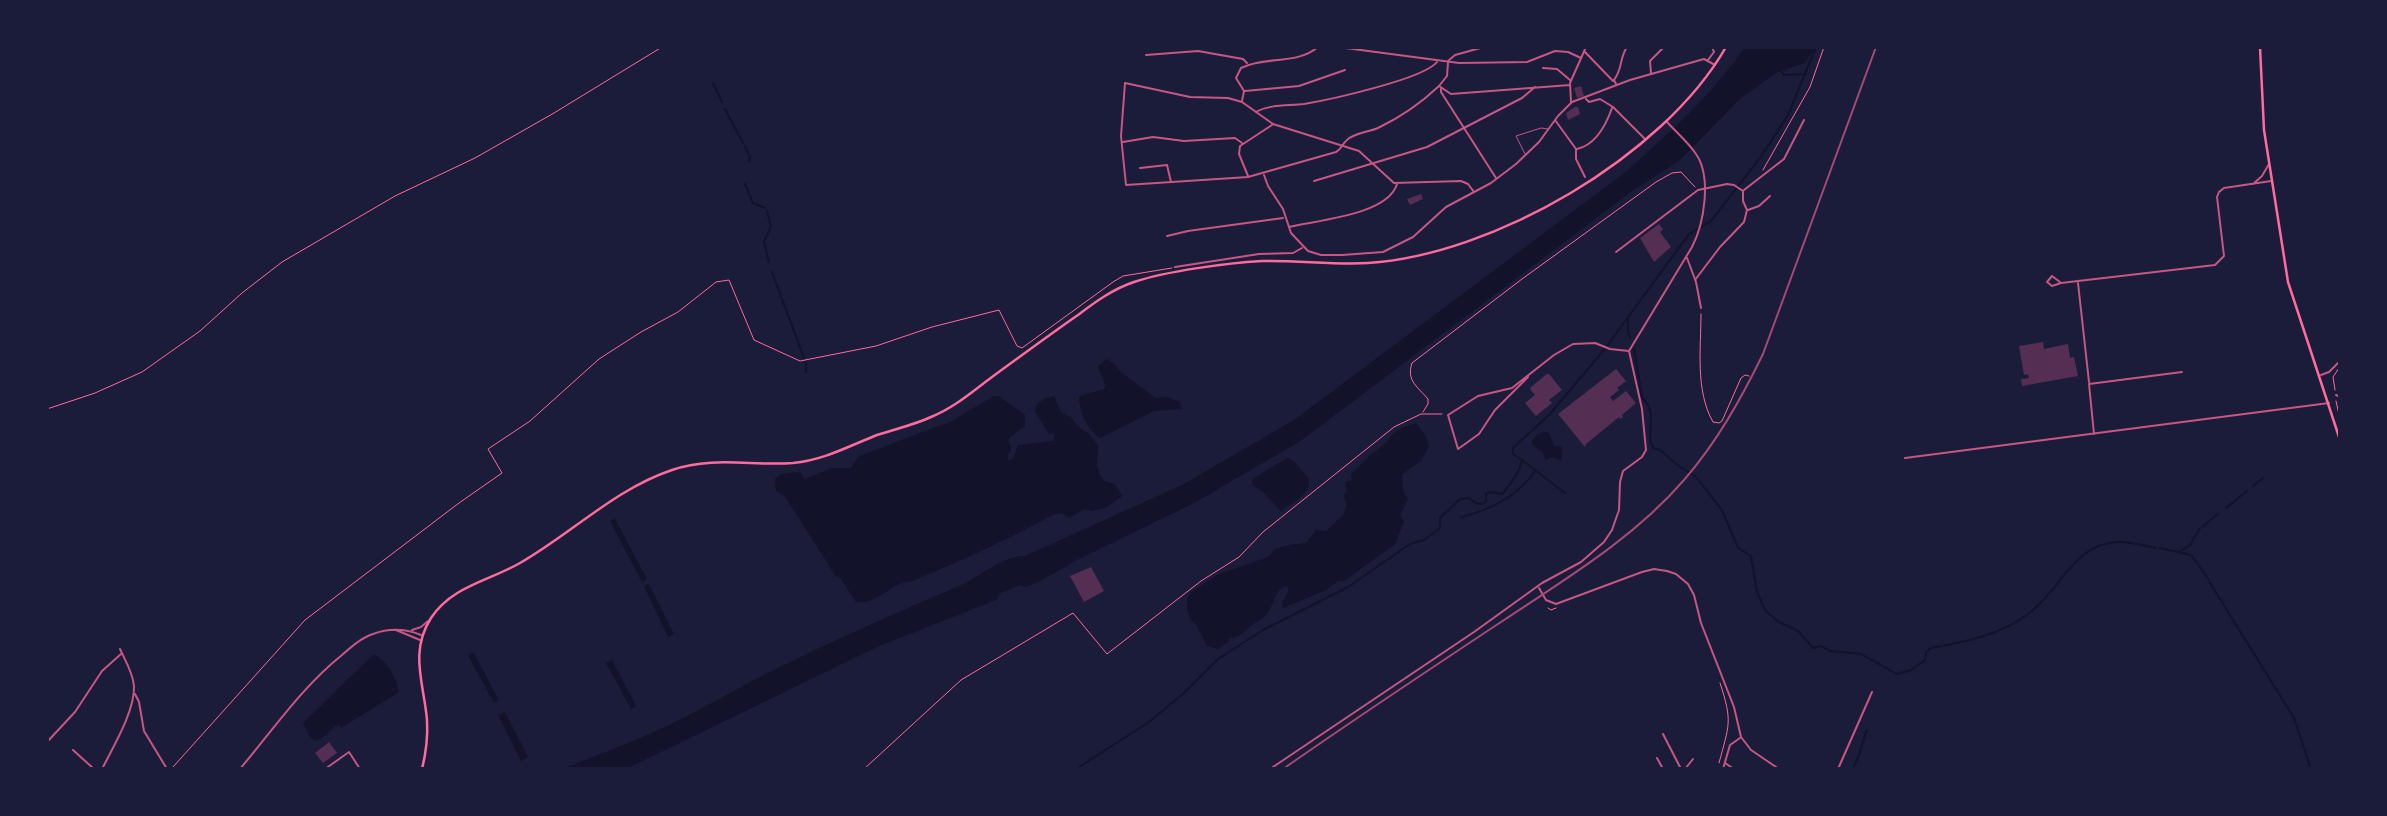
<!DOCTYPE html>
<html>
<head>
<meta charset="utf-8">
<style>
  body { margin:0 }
  #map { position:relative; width:2387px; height:816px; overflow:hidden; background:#1b1b3a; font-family:"Times New Roman",serif }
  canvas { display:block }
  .frame { position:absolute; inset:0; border:49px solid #1b1b3a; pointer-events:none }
</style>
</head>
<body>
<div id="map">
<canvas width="2387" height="816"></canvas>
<div class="frame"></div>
</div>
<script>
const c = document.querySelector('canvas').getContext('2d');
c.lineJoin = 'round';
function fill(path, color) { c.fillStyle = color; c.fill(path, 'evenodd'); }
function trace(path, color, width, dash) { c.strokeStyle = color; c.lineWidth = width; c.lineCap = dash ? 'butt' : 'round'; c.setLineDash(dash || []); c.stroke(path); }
fill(new Path2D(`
  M1745,47H1815L1805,63L1778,72L1759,85L1741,98L1680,160L1632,191L1299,442L1194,503L1079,559L1042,580L1026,587L1020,585L1001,593L996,600L877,647L626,769H562C594,756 626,745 656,731C700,711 741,686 784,665C841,637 900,611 959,586C981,577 1000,556 1025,556L1184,484L1294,420L1627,171C1669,133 1713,94 1745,47Z
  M1107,359L1112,362L1122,373L1156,398L1166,397L1180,402L1182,409L1154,411L1100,438C1087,429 1079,412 1079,396L1105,389C1106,379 1099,375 1098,366Z
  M994,396H999L1025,415V426L1009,438L1011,451L1007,455L1008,460L1013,459L1018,445L1053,441L1055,433L1049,434L1035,412C1036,400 1045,399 1054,396L1061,412L1070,417L1081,429L1089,434L1098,445C1098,460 1094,468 1104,481L1115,484L1122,496L1107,507L1093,511L1085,509L1069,518L1062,513L1052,515C1008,540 962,560 915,580C910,582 905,582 900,584C885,590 875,604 856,602L841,579L835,575L784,495L776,491L775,479L781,474L800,472L805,479L832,468H851L859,456L952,421Z
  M1416,423L1427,438L1429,446L1421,461L1402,474L1403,491L1408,499L1400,515L1404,522L1395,544L1344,581H1338L1326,590L1283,608L1282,602L1288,592V587L1285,586C1272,594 1275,604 1267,614C1264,619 1257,621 1253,624C1244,631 1241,638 1229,638L1228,642L1218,649L1207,646L1197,626L1190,619L1187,609V599L1191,592L1217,575L1268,557L1275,549L1289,545L1306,543L1316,530L1326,531L1343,515L1347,505L1343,496L1347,491L1345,482L1352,480L1351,474L1370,455L1383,446L1393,434L1402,428Z
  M1546,432L1549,433L1554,446L1562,447L1561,461L1552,457L1546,460L1542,452L1533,446L1532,441L1538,434Z
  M1287,458C1296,460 1297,466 1303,472C1322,489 1292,502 1281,511L1262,491L1253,486L1252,479Z
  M615,519L647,579L642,582L610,521Z
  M649,584L674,634L668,637L644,586Z
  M473,652L499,700L494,703L468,655Z
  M374,654C388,662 395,676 399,692L341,728L339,725L335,726L326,735L316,741L310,737L303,723Z
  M612,660L636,706L631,709L606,663Z
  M505,712L528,757L521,761L498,715Z`), '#12122b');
trace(new Path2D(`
  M1780,70L1784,75L1806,74
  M713,83L722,102
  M725,109L743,143
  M745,146L750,157L749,161
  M745,184L753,203
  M755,204L765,208
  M767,211L771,226L764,242L769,262
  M772,272L804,358
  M1628,318V331L1630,338
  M1634,349L1642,398C1660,413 1644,431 1653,448L1660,450L1679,466L1696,477L1722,510L1738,548L1751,556L1757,592L1765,610L1777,621L1798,631L1813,648L1821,646L1830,651L1861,654L1897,674L1911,670L1925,660L1926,652L1931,648C1964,642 2001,635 2028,614C2060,591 2074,543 2118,542C2130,541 2144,546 2156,548
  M806,362V373
  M1522,460L1565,493
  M2253,486L2263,478
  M2226,508L2247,491
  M1461,517C1490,510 1518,496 1535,471
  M2203,526L2218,514
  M2160,548L2191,555L2209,580
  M2179,552L2190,545L2200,528
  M2210,583L2294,718L2310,766L2308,769
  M1076,769L1149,722L1184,693L1218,659L1263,630L1348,587L1410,544L1424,540L1440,528V518L1460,499L1469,498C1475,503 1478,506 1486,502V494L1490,492L1502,494C1510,485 1520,472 1522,460L1513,454V448L1549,415L1604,350L1689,234L1711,221L1760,158L1788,115L1816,47
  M1852,769C1861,757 1861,743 1867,730`), '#12122b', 2);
fill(new Path2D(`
  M1581,86L1584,96L1577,98L1574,88Z
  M1575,107H1578L1580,114L1568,120L1566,113Z
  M1421,194L1423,199L1410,205L1407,199Z
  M1659,224L1663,229L1660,232L1671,247L1654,262L1640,238Z
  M2043,342L2044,349L2068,344L2070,358L2074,357L2078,376L2022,386L2021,379L2029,378L2028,374L2024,375L2019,346Z
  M1616,369L1626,381L1617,388L1619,390L1610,397L1613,401L1626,391L1636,403L1622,415L1623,417L1620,419L1619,417L1586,444L1585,447L1558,414Z
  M1547,374H1549L1562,390L1549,400L1552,403L1536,416L1525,403L1535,395L1530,389L1531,387Z
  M1091,567L1104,591L1084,602L1070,576Z
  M329,742L337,753L323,763L315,753Z`), '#542f53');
trace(new Path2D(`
  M1763,170L1810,87L1824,47
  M1701,314C1701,348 1695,390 1713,422L1719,423L1722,421L1741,378L1745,375L1749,376
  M2335,390L2333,377L2339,368
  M2336,401L2340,419
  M47,409L95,393L142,372L200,331L242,293L282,262L395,196L475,158L554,113L662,47
  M1423,412L1428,404V399C1418,387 1406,381 1412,363L1522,279L1656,182L1672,173L1681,172L1695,187
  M1548,608L1551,610L1556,608
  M1719,763C1729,725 1733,722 1720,683
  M173,767L305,620L459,503L502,473L488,449L530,421L599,359L641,332L678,312L716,282L729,280L754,340L800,361L876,346L932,327L999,310L1017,346L1022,348L1113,282L1123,276L1172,268
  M864,769L961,680L1073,613L1107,654L1201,581L1239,557L1263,532L1394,427L1421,414H1442`), '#ff6b9d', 1);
trace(new Path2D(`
  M1525,154L1516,136L1541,128L1548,129`), '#c65784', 1);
trace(new Path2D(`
  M1338,47L1459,63L1527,62L1555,51L1568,52L1581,58
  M1585,52L1613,81
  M1146,55L1198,51L1243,59L1247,63
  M1708,60L1714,52L1712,47
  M1448,61L1455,55L1484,47
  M1448,63L1447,76L1439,86L1451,94L1570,85
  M1543,68L1557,69L1570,80
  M1651,73L1650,61L1664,47
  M1616,84L1614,80C1623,68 1619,59 1627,47
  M1439,86C1420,104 1401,117 1378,128C1369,132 1354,133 1347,140C1342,144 1342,149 1336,152L1248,177L1126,185L1121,136L1125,83L1190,97L1228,98L1242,102L1273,124L1359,151L1394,183L1461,181L1468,184L1474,192
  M1441,89V92L1496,178
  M1245,91L1299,86L1345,70
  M1586,99L1589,102L1600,99L1613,107L1645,139
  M1242,101L1244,91L1236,78L1241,68C1265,56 1297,65 1318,47
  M1571,102L1570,83L1586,47
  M1256,112C1270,104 1288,106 1304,104C1328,100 1424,79 1437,62
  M1555,120L1576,149V159L1585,177
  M1123,142L1153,137L1184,141L1235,138L1242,143
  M1577,149C1595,145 1606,125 1612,108
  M1140,168L1167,165L1171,182
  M1264,175L1268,186L1283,209L1291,233L1308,251L1321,255H1342L1383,252L1413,237L1446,207L1491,183L1516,164L1539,142L1558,116L1572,102L1630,80L1704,59L1715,65
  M1248,176L1239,154L1240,146L1272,125
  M1314,181L1427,147L1522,98L1535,87
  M2253,184L2262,176L2269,164
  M1744,190L1784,159L1804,120
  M1748,210L1759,206L1770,196
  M1289,227C1317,220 1388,215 1397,184
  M1167,236L1188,231L1283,218
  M1616,252L1698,190L1727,184L1734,185L1743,191
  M1687,258L1696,282L1701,308
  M1175,267L1259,254L1293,253L1302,248
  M1695,280L1720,247L1744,222L1747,210L1743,201V192
  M2047,282L2052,286L2061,283L2215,265L2224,256L2217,197L2219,192L2224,188L2271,181
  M2047,282L2052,276L2060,282
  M2078,283L2089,382
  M2321,375L2329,372L2340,361
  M1528,377L1495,410L1479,434L1458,449L1448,415L1478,396L1512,388L1554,355L1573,344L1595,343L1610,349L1629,351
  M2336,395L2340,397
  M2094,434L2089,384L2182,372
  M1905,458L2329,403
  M135,694L139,702L144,731L167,769
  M1663,734L1681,769
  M47,742L75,712L102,671L121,654
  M73,750L94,769
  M1657,758L1663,769
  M1725,763L1734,769
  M1624,768L1625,769
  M102,769C113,747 135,711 134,686C133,673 125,660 120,649
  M325,769L349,752L360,769
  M1685,769L1693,759
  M1838,769L1872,692`), '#c65784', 2);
trace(new Path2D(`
  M1539,588L1546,600L1556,604L1642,572L1654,569L1667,571L1676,574L1688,584L1694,595L1701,623L1734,707L1741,737L1751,750L1779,769
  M396,630L420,640
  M412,630L421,627L428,621
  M240,769C273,730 302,687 342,655C351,647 361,638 373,634C389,628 406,629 421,635
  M1270,769L1474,632L1542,583L1581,562L1604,542L1612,530L1619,510L1620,482L1623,471L1642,457L1646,450L1642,409L1629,351L1692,247C1704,224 1712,177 1696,154C1688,142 1676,132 1666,121
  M1723,769L1730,745L1740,738`), '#c65784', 2);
trace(new Path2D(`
  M2260,47L2264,130L2288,282L2340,440
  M422,769C426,753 428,737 427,720C424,684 409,652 431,618C452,586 489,581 520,563C571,534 615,489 672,470C712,456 752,466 793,463C824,460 849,446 877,435C895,429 914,425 931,417C954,408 973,391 992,377C1021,356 1049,335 1078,315C1095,302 1113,289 1134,282C1167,271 1227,263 1262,261C1297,260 1333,265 1368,263C1493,255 1663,157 1726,47`), '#ff6b9d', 2.5);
trace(new Path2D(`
  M1283,769C1356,718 1430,669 1504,620C1567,578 1634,538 1684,480C1717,442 1741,399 1763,354L1876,47`), '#a44b75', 2);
</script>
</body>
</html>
